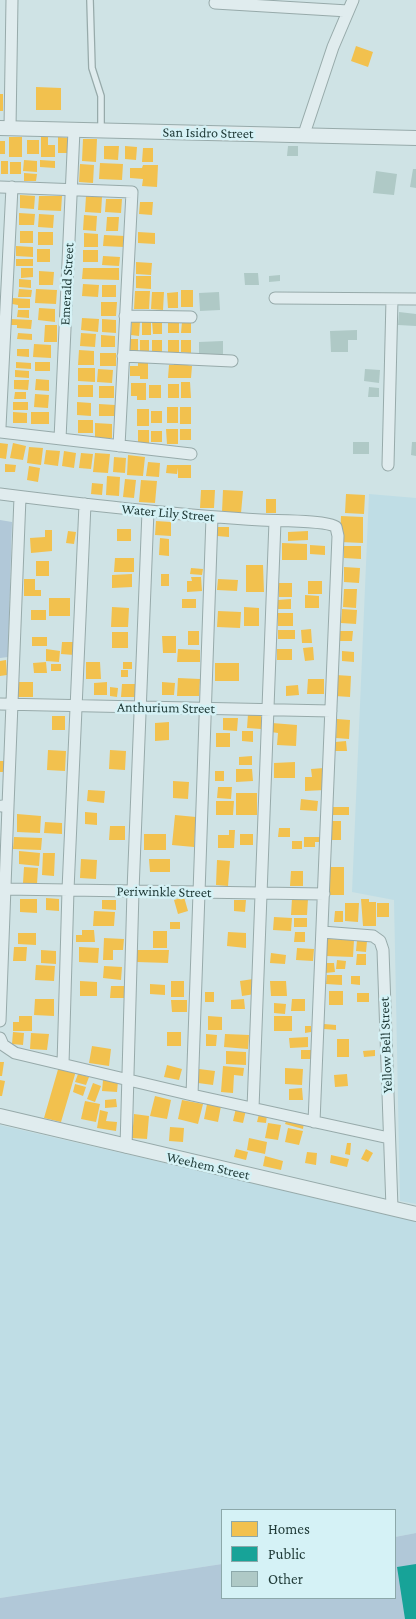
<!DOCTYPE html>
<html>
<head>
<meta charset="utf-8">
<style>
  body { margin:0 }
  #map { position:relative; width:416px; height:1619px; overflow:hidden; background:#cfe3e5; font-family:"Crimson Pro",serif }
  canvas { display:block }
  .legend { position:absolute; left:221px; top:1509px; width:175px; height:90px; box-sizing:border-box; background:#d5f2f6; border:1px solid #8ca8aa; margin:0; padding:6px 9px; list-style:none; font-size:15px; color:#1f3a37 }
  .legend li { display:flex; align-items:center; gap:10px; height:25px }
  .legend b { width:25px; border:1px solid #8ca8aa }
</style>
</head>
<body>
<div id="map">
<canvas width="416" height="1619"></canvas>
<ul class="legend">
<li><b style="height:14px;background:#f2c14e"></b>Homes</li>
<li><b style="height:14px;background:#17a398"></b>Public</li>
<li><b style="height:14px;background:#afc9c6"></b>Other</li>
</ul>
</div>
<script>
const c = document.querySelector('canvas').getContext('2d');
c.lineJoin = 'round';
function fill(path, color) { c.fillStyle = color; c.fill(path, 'evenodd'); }
function trace(path, color, width, dash) { c.strokeStyle = color; c.lineWidth = width; c.lineCap = dash ? 'butt' : 'round'; c.setLineDash(dash || []); c.stroke(path); }
function write(font, color, halo, rows, align = 'center') {
  c.font = font + ' "Crimson Pro",serif'; c.lineWidth = 5; c.setLineDash([]); c.textBaseline = 'middle'; c.strokeStyle = halo; c.fillStyle = color; for (const [text, x, y, turn = 0] of rows) {
    c.save(); c.translate(x, y); c.rotate((+turn || 0) * Math.PI / 180); c.textAlign = isNaN(turn) ? turn : align; if (halo) c.strokeText(text, 0, 0); c.fillText(text, 0, 0); c.restore();
  }
}
fill(new Path2D(`
  M369,494L416,498V1204L400,1201L394,900L352,892Z
  M0,1125L416,1221V1533L395,1537V1510H222V1564L0,1598Z`), '#bfdde5');
fill(new Path2D(`
  M0,520L12,522L8,657L0,658Z
  M416,1533V1619H0V1598L222,1564V1598H395V1537Z`), '#b1c8d8');
fill(new Path2D(`
  M356,46L373,52L368,67L351,61Z
  M36,87L61,88V110H36Z
  M0,94H3V111H0Z
  M41,136H48V145H55V157H41Z
  M9,137H22V157H9Z
  M58,137L69,138L68,153H58Z
  M83,139H97L96,162L82,161Z
  M27,140H39V154H27Z
  M0,141H5V154H0Z
  M104,146H119L118,160L104,159Z
  M125,146L137,147L136,160L125,159Z
  M143,148H153V162H142Z
  M24,160L37,161V172L23,171Z
  M40,160L55,161V168L40,167Z
  M1,161H8V174H1Z
  M10,162H21V174H10Z
  M100,163L123,164L122,180L99,179Z
  M80,164L94,165L93,183L79,182Z
  M143,165H158L157,187L142,186L143,179L130,178V168H142Z
  M24,173L37,174L36,181H24Z
  M20,195L35,196L34,209L20,208Z
  M39,196H62L61,211L38,210Z
  M86,196L102,197L101,213L85,212Z
  M106,199H122L121,213L105,212Z
  M140,202H153L152,215L139,214Z
  M19,213L35,214L34,225H19Z
  M39,214L54,215L53,228L38,227Z
  M84,215L97,216L96,231L83,230Z
  M107,217H119L118,231H106Z
  M20,231H33V243H20Z
  M38,232H53V245H38Z
  M138,232L155,233V244L138,243Z
  M84,233L98,234V247H84Z
  M104,235L125,236L124,247L103,246Z
  M16,246L33,247V257L16,256Z
  M37,249H50V262H37Z
  M83,250H98V262H83Z
  M103,256L120,257L119,266L102,265Z
  M16,259H33V266H16Z
  M136,262L152,263L151,275L136,274Z
  M21,268H33V277L21,278Z
  M83,268H119V280L82,279Z
  M39,271L54,272L53,285H39Z
  M136,276H151V289L136,288Z
  M19,279L31,280V288L19,287Z
  M83,284L99,285L98,297L82,296Z
  M102,285H116V297H102Z
  M19,289L32,290L31,297H18Z
  M36,289L57,290L56,304L35,303Z
  M181,290H193V307H181Z
  M135,291H150L149,309H134Z
  M152,292H164L163,310L151,309Z
  M178,292V308H168L167,293Z
  M12,298L30,299V308H18V305L12,304Z
  M101,302H117L116,316H101Z
  M39,308L55,309V322L38,320Z
  M18,310H29V318L17,317Z
  M82,318L99,319L98,332L81,330Z
  M11,319L32,320L31,329L17,328V325H11Z
  M102,319L116,320V333L102,332Z
  M162,320V334H153L152,321Z
  M132,321H140L139,336L131,335Z
  M142,321H151V335H142Z
  M168,321L179,322V333H168Z
  M182,322H191V333H181Z
  M45,325H57V342H44Z
  M18,333L32,334V340L17,339Z
  M81,333L96,334L95,347L80,346Z
  M101,335L115,336V347H101Z
  M130,339H138V353H130Z
  M140,340H149V354H140Z
  M152,340H162V352H152Z
  M168,340H179V353H168Z
  M181,340H191V353L181,352Z
  M34,344L51,345V358L33,357Z
  M17,349H29V357L17,356Z
  M79,350L94,351V365H78Z
  M100,353H116V366H100Z
  M174,361H188L187,365L192,366L191,378H168L169,365H174Z
  M16,362L31,363V369L16,368Z
  M35,362H50V371H35Z
  M138,363H148V379H140V376H130V366H138Z
  M78,368H95V382L78,381Z
  M98,369L113,370L112,383L97,382Z
  M15,370L29,371V378L15,377Z
  M36,379L49,380V391L35,390Z
  M14,380H29L28,390L14,389Z
  M181,382H190L191,398H181Z
  M131,383H146V400H137V396H131Z
  M168,384H179V398H168Z
  M78,385H93V397H78Z
  M149,385H161V398H149Z
  M99,386H114V398H99Z
  M15,392H26V399H14Z
  M35,394L49,395L48,408L34,407Z
  M13,402H28V410H13Z
  M77,402L91,403V416L77,415Z
  M99,404L115,405V416H99Z
  M167,407H178V423H167Z
  M180,407H191V424H180Z
  M137,409H149V426H137Z
  M151,411H162V423H151Z
  M13,412L27,413V423H13Z
  M31,412H49V424H31Z
  M78,420H93V433H78Z
  M95,423L112,424V438H95Z
  M166,429H178V444H167Z
  M180,429H191V440H180Z
  M138,430H149V445H138Z
  M151,431H162V442H151Z
  M0,443L8,444L6,459L0,458Z
  M13,443L26,446L23,460L10,458Z
  M29,447L43,448L41,465L27,463Z
  M46,450L60,451L58,466L44,464Z
  M64,451L76,453L74,468L62,466Z
  M81,453L93,454L91,469L79,468Z
  M95,453L110,454L108,473L93,472Z
  M128,455L145,457L143,476L127,475Z
  M114,457L126,458L125,473L113,472Z
  M148,462L160,463L159,477L146,476Z
  M5,464L16,465L15,472H5Z
  M167,465H191V478H178V468L177,474L166,473Z
  M29,466L40,468L38,482L27,480Z
  M107,476L120,477L119,496L106,495Z
  M125,479L136,480L134,498L123,497Z
  M141,480L157,481L155,503L139,502Z
  M92,483L103,484L102,495L91,494Z
  M201,490H215L214,508H200Z
  M223,490L243,491L241,513L222,512Z
  M346,494L365,495L364,514L345,513Z
  M266,499H276V513H266Z
  M341,516L363,517V543L340,542Z
  M156,521L171,522V536L155,535Z
  M218,527H229V537L217,536Z
  M117,529H131V541H117Z
  M45,530H52V551L31,553L30,538L45,537Z
  M68,531L76,532L74,544L66,543Z
  M308,531V540L288,541V532Z
  M160,538L169,539V556L159,555Z
  M282,543L307,544V560H282Z
  M310,545L325,546V555L310,554Z
  M344,546H361V559L344,558Z
  M115,558H134V572H114Z
  M36,561H49V576H36Z
  M246,565H263L264,592H246Z
  M344,567L360,568L359,583L344,582Z
  M191,568L203,569L202,575L190,574Z
  M132,574V587L112,588V575Z
  M161,574H169V586H161Z
  M191,577H201L202,591L187,592V581H192Z
  M24,579H35V590H41V596H24Z
  M218,579L238,580L237,591L217,590Z
  M308,581H322V594H308Z
  M279,583H292V597H279Z
  M344,589H357L356,608L343,607Z
  M305,595L319,596V608H305Z
  M49,598H70V616H49Z
  M182,599H196V608H182Z
  M291,599V609H278V600Z
  M112,607L129,608L128,627H111Z
  M244,607L259,608V626H244Z
  M342,609L357,610L356,624L341,623Z
  M31,610H46V620H31Z
  M218,611L241,612L240,628L217,627Z
  M278,613H293V626H278Z
  M311,629L312,643H302L301,630Z
  M278,630H295V639H278Z
  M188,631H199V645H188Z
  M340,631H353L352,641H339Z
  M112,632H128V648H112Z
  M162,636H176V653H163Z
  M32,637H47V646H32Z
  M62,642H75L74,655L61,654Z
  M313,647L314,660L305,661L303,648Z
  M46,649L60,651L59,662L46,661Z
  M178,649L200,650V662H177Z
  M277,649H292V660H277Z
  M342,651L354,652V662L342,661Z
  M6,660L7,675L0,676V661Z
  M46,662L47,673H34L33,663Z
  M86,662H100L101,679H86Z
  M123,662H132V669H123Z
  M215,663H239V681H215Z
  M51,664H61V671H51Z
  M121,670H128V677H121Z
  M336,675L351,676L350,697L335,696Z
  M178,678L200,679L199,696H177Z
  M308,679H324V694H307Z
  M18,682H33V697H18Z
  M107,682V695H94V683Z
  M162,682L175,683L174,695H162Z
  M122,684H135V697H121Z
  M298,685L299,695L286,696V686Z
  M110,687L118,688L117,697L110,696Z
  M248,714H261V729L247,728Z
  M52,716H65V730H52Z
  M223,718H238L237,731L223,730Z
  M337,719L350,720L349,739L336,738Z
  M169,722V740L155,741V723Z
  M272,723L297,725L296,746L277,745L278,733L271,732Z
  M242,731H253V742L242,741Z
  M216,733H230V747H216Z
  M346,741L347,751H335V742Z
  M48,750L66,751L65,771L47,770Z
  M110,750L126,751L125,770L109,769Z
  M252,756V765H239V757Z
  M0,761H7V772H0Z
  M295,762V778H274V763Z
  M324,768L325,790L305,791V777H312L311,769Z
  M236,769H252L253,781L236,782Z
  M215,771H224V781H215Z
  M173,781L189,782L188,799L173,798Z
  M218,787H232L231,799L217,798Z
  M88,790L105,791L104,803L87,801Z
  M236,793H257V815H236Z
  M301,799L318,801L317,811L300,810Z
  M216,801H234L233,815H216Z
  M333,807H349V815H333Z
  M85,812L97,813V825L85,824Z
  M17,814L41,816L40,833L17,832Z
  M175,815L196,817L194,847L172,845Z
  M332,821H341V840H332Z
  M45,822L62,823V834L44,833Z
  M110,826H125V840H109Z
  M279,828H290V837H278Z
  M229,830H235L234,848H218V835H229Z
  M144,834H166V850H144Z
  M240,834H253V845H240Z
  M14,837L42,838L41,850L13,849Z
  M304,837H320V842H315V847H304Z
  M292,841H302V849H292Z
  M19,851L40,853L39,866L19,864Z
  M43,853H55L54,876L42,875Z
  M81,859L97,860L96,879L80,878Z
  M149,859H170V872H150Z
  M217,860L230,861L228,886L216,885Z
  M24,867L38,868L37,884L23,883Z
  M328,867H344V895H328Z
  M291,871H303V886H290Z
  M184,897L188,911L178,914L174,900Z
  M46,898L59,899V911L46,910Z
  M20,899H37V913L20,912Z
  M292,899H308L307,915H291Z
  M361,899H369V902H376V926H363Z
  M102,900H116V910L102,909Z
  M234,900H246L245,912L234,911Z
  M345,903H359L358,922L345,921Z
  M377,903H389V917H377Z
  M94,911L115,912L114,926H93Z
  M335,911H343V922H334Z
  M274,917L292,918L291,931L273,930Z
  M294,918H307V927H294Z
  M170,922H180V929H170Z
  M82,930H94L95,942H76V935H82Z
  M153,931H167V948H153Z
  M228,932L246,933V948L227,946Z
  M295,932H305V942H294Z
  M18,933H36V945L18,944Z
  M104,938L124,939L123,950H113V960H103Z
  M327,939L354,940L353,957L326,956Z
  M357,940L367,941L366,952L356,951Z
  M14,947H27L26,961H13Z
  M79,947L99,948L98,963L79,962Z
  M297,948L314,949L313,961L296,960Z
  M41,950L56,951V964L41,963Z
  M137,950H169L168,963L137,962Z
  M271,953L286,955L285,964L270,963Z
  M357,954H366V965H356Z
  M337,960L346,961L345,969H336Z
  M325,963H334L335,972L325,973Z
  M36,965L55,966L54,981L35,980Z
  M104,966L122,967L121,980L103,978Z
  M327,975H342V985L326,984Z
  M351,976H360V985L351,984Z
  M253,979L255,994L242,996L240,981Z
  M80,981L97,982V996H80Z
  M171,981H184V997H171Z
  M270,981H286L287,996H271Z
  M150,984L165,985V995L150,994Z
  M111,986H124V998H110Z
  M329,991H343V1005H329Z
  M205,992H214V1002H205Z
  M357,993H369V1002H357Z
  M35,999H54V1016L34,1015Z
  M244,999L245,1009H231V1000Z
  M292,999H305V1011H291Z
  M171,1000H187V1012H172Z
  M274,1003L286,1004L285,1014L274,1013Z
  M19,1016H32V1031H13V1022H19Z
  M208,1016L222,1017V1030H208Z
  M274,1016H292V1031H274Z
  M324,1024L336,1025V1030L324,1029Z
  M305,1026H311V1032L305,1033Z
  M13,1032L24,1033L23,1045L12,1044Z
  M167,1032H181V1046H167Z
  M31,1033L49,1034L47,1050L30,1049Z
  M206,1034L217,1035L216,1046H206Z
  M225,1034L249,1035L248,1049L224,1047Z
  M308,1037V1047L290,1048L289,1038Z
  M337,1039H349V1057H337Z
  M92,1046L111,1049L109,1066L89,1063Z
  M301,1050H312V1059H301Z
  M375,1050V1056L364,1057L363,1051Z
  M226,1051L246,1052V1065L226,1064Z
  M0,1062H4L2,1076H0Z
  M167,1065L182,1069L179,1080L164,1077Z
  M59,1066L76,1071L61,1122L44,1118Z
  M223,1066L244,1068L243,1076L234,1075L233,1093L221,1092Z
  M285,1068L303,1069L302,1085L285,1084Z
  M199,1069L215,1071L213,1085L198,1083Z
  M78,1074L89,1077L86,1085L75,1082Z
  M347,1074L348,1086L335,1087L334,1075Z
  M0,1080L5,1081L2,1096H0Z
  M103,1080L118,1081L117,1092L102,1091Z
  M93,1083L101,1086L95,1102L87,1099Z
  M75,1084L86,1087L83,1096L73,1092Z
  M302,1088L303,1100H289V1089Z
  M155,1096L171,1100L167,1119L150,1116Z
  M116,1099L117,1107L105,1108V1100Z
  M182,1100L203,1104L198,1124L178,1119Z
  M85,1101L100,1104L96,1122L81,1119Z
  M207,1104L221,1106L218,1122L204,1119Z
  M236,1108L246,1110L243,1123L233,1121Z
  M100,1110L108,1112L106,1121L117,1122L116,1131L97,1128Z
  M134,1114L149,1116L147,1139L132,1138Z
  M259,1114L267,1115L266,1123L257,1122Z
  M287,1119L304,1123L303,1129L285,1124Z
  M268,1123L281,1125L278,1140L265,1138Z
  M170,1127L184,1128L183,1142L169,1141Z
  M288,1128L303,1131L299,1145L285,1142Z
  M249,1138L267,1142L265,1154L247,1150Z
  M347,1143H351L350,1155L345,1154Z
  M236,1149L248,1152L246,1160L234,1157Z
  M366,1149L373,1153L368,1162L361,1159Z
  M307,1152L317,1153L316,1165L305,1163Z
  M331,1155L349,1159L347,1167L330,1163Z
  M265,1156L283,1161L281,1170L263,1166Z`), '#f2c14e');
fill(new Path2D(`
  M416,1564V1619H405L397,1567Z`), '#17a398');
fill(new Path2D(`
  M288,146H298V156H287Z
  M413,169H416V188L410,187Z
  M376,171L397,174L394,195L373,193Z
  M244,273H258L259,285H245Z
  M280,275V281L269,282V276Z
  M219,292L220,310L200,311L199,293Z
  M399,312L416,314V326L398,325Z
  M357,330V340H348V352H331L330,331Z
  M223,341V354H199V342Z
  M365,369L380,370L379,383L364,381Z
  M369,387L379,388V397H368Z
  M353,442H369V454H353Z
  M412,442H416V456L411,455Z`), '#afc9c6');
const service = new Path2D(`
  M90,0L92,68L101,96V131`);
const minor = new Path2D(`
  M215,3L348,11
  M10,128L12,0
  M304,134L333,47L353,0
  M0,187L132,192L119,446
  M275,298L416,299
  M125,316L191,317
  M123,356L232,361
  M0,427L12,187
  M0,432L191,454
  M60,439L74,130
  M388,465L392,299
  M0,494C87,505 174,515 261,520C276,521 327,520 336,527L338,536L314,1122
  M0,704L331,711
  M8,806L20,497
  M5,889L324,894
  M322,932L373,936L380,941L383,950L392,1208
  M0,1021L8,806H2
  M0,1038L3,1045L15,1053L192,1095L389,1138
  M63,1064L68,890L85,504
  M192,1095L212,517
  M253,1108L275,521
  M126,1147L133,891L148,511`);
const tertiary = new Path2D(`
  M0,128L416,138
  M0,1116L416,1214`);
trace(service, '#97aaaa', 8);
trace(minor, '#97aaaa', 13);
trace(tertiary, '#97aaaa', 16);
trace(service, '#e0ecee', 5.5);
trace(minor, '#e0ecee', 11);
trace(tertiary, '#e0ecee', 14);
write('14px', '#1f3a37', '#d5f2f6', [
  ["San Isidro Street",208,133,1],
  ["Emerald Street",67,284,-87],
  ["Water Lily Street",168,513,5],
  ["Anthurium Street",166,708,1],
  ["Periwinkle Street",164,892,1],
  ["Yellow Bell Street",386,1045,-92],
  ["Weehem Street",208,1166,13]
]);
</script>
</body>
</html>
